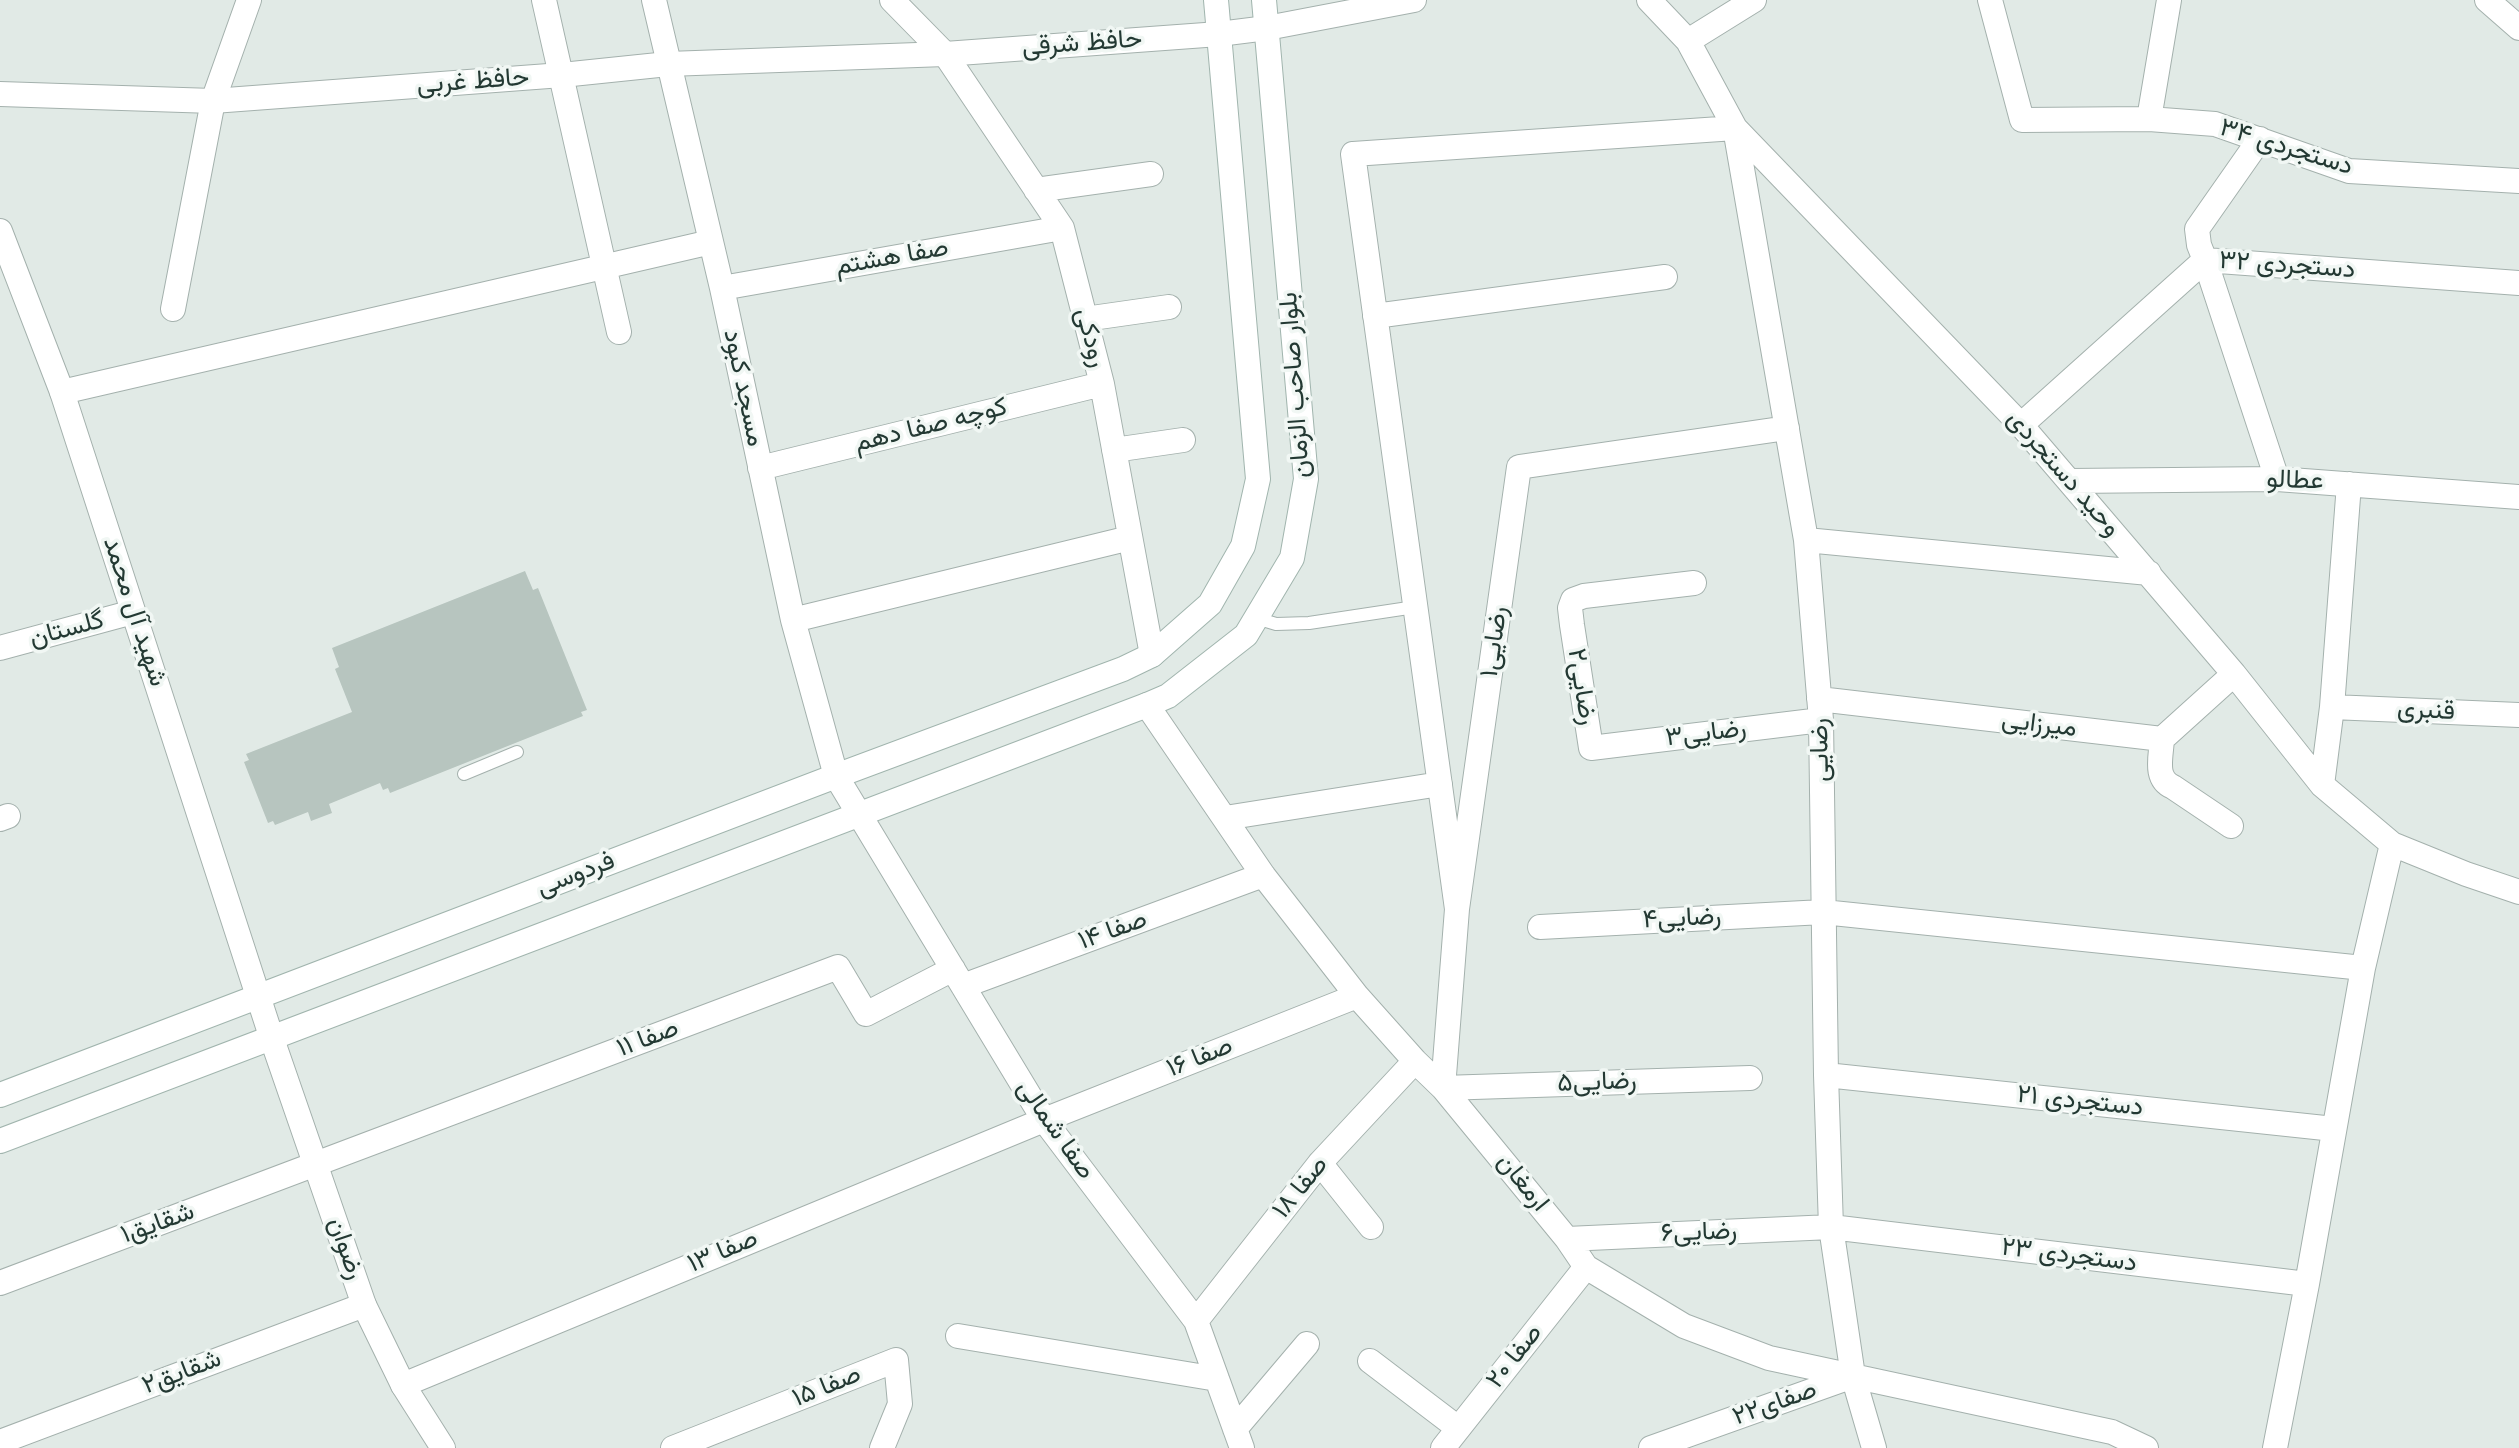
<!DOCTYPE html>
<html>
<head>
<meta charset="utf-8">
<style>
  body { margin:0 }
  canvas { display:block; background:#e1eae6 }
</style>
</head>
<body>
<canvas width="2519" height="1448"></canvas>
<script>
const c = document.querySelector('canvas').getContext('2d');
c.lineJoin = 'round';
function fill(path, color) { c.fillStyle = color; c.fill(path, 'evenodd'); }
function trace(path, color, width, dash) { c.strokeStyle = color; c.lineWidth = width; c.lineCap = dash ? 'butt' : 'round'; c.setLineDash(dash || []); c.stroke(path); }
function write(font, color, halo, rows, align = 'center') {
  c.font = font + ' Poppins,Vazirmatn,sans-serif'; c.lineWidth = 7; c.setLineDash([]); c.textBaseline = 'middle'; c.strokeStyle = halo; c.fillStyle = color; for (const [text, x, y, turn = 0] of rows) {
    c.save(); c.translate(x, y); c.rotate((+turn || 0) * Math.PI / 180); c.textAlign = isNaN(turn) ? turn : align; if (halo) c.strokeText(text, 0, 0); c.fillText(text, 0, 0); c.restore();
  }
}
fill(new Path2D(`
  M525,571L533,590L538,588L587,710L581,712L583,716L390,793L388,788L383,790L380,783L329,804L332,813L311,821L308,812L275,825L273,821L268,823L244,762L249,760L246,754L352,712L335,669L339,667L332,648Z`), '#b7c5bf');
const service = new Path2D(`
  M1256,618L1276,624L1309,623L1415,607
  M464,774L517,752`);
const minor = new Path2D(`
  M544,0L619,332
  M654,0L722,288L793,620L836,776L1044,1120L1196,1321L1242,1448
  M892,0L945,54L1062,228L1102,384L1152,655
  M1649,0L1688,41L1735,128L2021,425L2234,674L2322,785L2392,844L2466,874L2519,892
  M1990,0L2022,120L2149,119L2215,124L2349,171L2519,181
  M2487,0L2519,28
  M1688,41L1754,0
  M2149,119L2169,0
  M2260,139L2197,229L2199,245L2205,260L2277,479
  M1036,190L1151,174
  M722,288L1062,228
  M173,309L213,101L249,0
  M1375,316L1665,277
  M1085,319L1169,307
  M62,392L711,242
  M2021,425L2205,260L2519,283
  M1114,450L1183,440
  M760,468L1102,384
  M2070,481L2277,479L2519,497
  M1806,540L2149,573
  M1694,583L1584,596L1573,600L1570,608L1572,625L1591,748L1821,720
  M793,620L1130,538
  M0,648L133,612
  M1819,699L2162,739L2234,674
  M1147,705L1263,875L1357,996L1415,1061L1443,1088L1567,1239L1586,1267L1684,1326L1769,1358L2112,1432L2146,1448
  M2332,707L2519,715
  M2162,739C2161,757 2154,779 2173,787L2231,826
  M2322,785L2332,707L2349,484
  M1225,818L1440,784
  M0,819L8,816
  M1457,909L1353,154L1735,128L1806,540L1821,720L1826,1075L1831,1227L1853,1376L1874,1448
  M1540,927L1823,912L2363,968
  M963,986L1263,875
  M1826,1075L2334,1129
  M1750,1078L1443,1088L1457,909L1519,467L1787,428
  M1320,1163L1371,1227
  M1567,1239L1831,1227L2307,1284
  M0,1283L838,967L866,1014L953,969
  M1196,1321L1320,1163L1415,1061
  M958,1336L1217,1379
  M1370,1361L1458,1428
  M403,1385L1044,1120L1357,996
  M1235,1429L1307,1344
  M0,1442L364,1305
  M673,1448L896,1360L900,1404L882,1448
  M1443,1448L1586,1267
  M1651,1448L1853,1376
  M2275,1448L2307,1284L2363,968L2392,844`);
const tertiary = new Path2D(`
  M0,94L213,101L562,75L668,64L945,54L1219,34L1267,28L1414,0
  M0,231L62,392L272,1039L364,1305L403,1385L443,1448`);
const secondary = new Path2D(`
  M0,1095L836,776L1123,669L1152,655L1210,604L1243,546L1258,479L1216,0
  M0,1141L1147,705L1168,696L1246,635L1292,558L1306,479L1264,0`);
trace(service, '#a4b1ad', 14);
trace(minor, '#a4b1ad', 26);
trace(tertiary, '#a4b1ad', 26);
trace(secondary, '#a1b5ae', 26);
trace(service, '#fff', 12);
trace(minor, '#fff', 24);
trace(tertiary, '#fff', 24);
trace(secondary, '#fff', 24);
write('26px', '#233933', '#f1f7f4', [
  ["حافظ شرقی",1082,44,-4],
  ["حافظ غربی",473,82,-4],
  ["دستجردی ۳۴",2286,148,17],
  ["صفا هشتم",892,258,-10],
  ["دستجردی ۳۲",2287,266,4],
  ["رودکی",1090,338,75],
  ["بلوار صاحب الزمان",1296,385,-94],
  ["مسجد کبود",743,388,78],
  ["کوچه صفا دهم",931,426,-14],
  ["وحید دستجردی",2063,474,49],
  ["عطالو",2295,481,2],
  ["شهید آل محمد",134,612,72],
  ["گلستان",67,630,-15],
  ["رضایی۱",1495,642,-82],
  ["رضایی۲",1581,687,81],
  ["قنبری",2426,711,3],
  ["میرزایی",2039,725,7],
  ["رضایی۳",1706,734,-7],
  ["رضایی",1821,750,-91],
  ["فردوسی",576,875,-21],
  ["رضایی۴",1682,919,-3],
  ["صفا ۱۴",1113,931,-20],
  ["صفا ۱۱",648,1039,-21],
  ["صفا ۱۶",1200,1058,-22],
  ["رضایی۵",1597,1083,-2],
  ["دستجردی ۲۱",2080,1102,6],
  ["صفا شمالی",1055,1130,55],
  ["ارمغان",1522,1183,51],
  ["صفا ۱۸",1301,1188,-51],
  ["شقایق۱",158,1224,-20],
  ["رضایی۶",1699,1233,-2],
  ["رضوان",345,1249,71],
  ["صفا ۱۳",723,1252,-23],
  ["دستجردی ۲۳",2069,1256,7],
  ["صفا ۲۰",1515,1357,-52],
  ["شقایق۲",182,1373,-21],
  ["صفا ۱۵",827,1387,-22],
  ["صفای۲۲",1775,1404,-20]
]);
</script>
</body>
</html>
